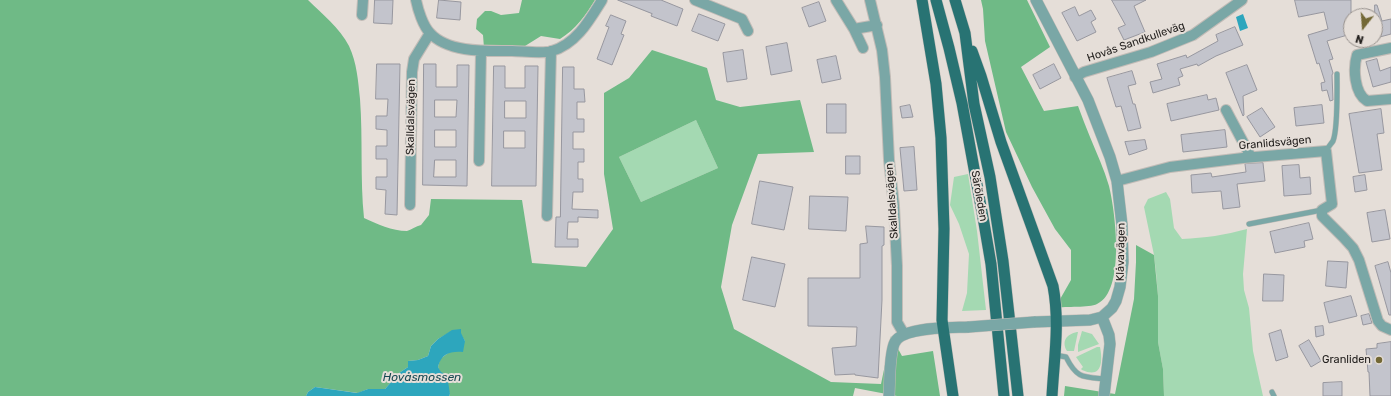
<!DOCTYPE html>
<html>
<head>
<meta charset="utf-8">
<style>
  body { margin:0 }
  #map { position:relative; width:1391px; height:396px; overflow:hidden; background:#e5ded8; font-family:Rubik,sans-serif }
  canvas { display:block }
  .north { position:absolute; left:1343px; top:8px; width:40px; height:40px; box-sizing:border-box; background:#e5ded8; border:1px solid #98928e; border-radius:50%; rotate:197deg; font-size:11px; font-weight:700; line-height:16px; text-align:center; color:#24211f }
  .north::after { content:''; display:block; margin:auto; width:14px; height:18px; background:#736835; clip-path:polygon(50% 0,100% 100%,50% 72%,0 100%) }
</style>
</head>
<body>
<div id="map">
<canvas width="1391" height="396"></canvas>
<div class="north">N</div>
</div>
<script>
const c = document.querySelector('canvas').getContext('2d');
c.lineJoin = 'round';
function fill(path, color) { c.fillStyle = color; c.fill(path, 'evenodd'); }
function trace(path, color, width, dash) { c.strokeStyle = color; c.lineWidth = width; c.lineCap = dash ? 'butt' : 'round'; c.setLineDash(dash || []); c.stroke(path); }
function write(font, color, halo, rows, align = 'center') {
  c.font = font + ' Rubik,sans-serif'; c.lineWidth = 4; c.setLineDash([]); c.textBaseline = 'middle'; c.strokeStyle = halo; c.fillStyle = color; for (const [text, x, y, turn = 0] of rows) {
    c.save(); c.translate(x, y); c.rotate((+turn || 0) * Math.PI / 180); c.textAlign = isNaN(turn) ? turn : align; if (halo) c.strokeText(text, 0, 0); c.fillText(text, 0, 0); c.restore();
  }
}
fill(new Path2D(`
  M696,120L718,168L641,202L619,157Z
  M968,174L977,231L986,310L962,311L967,293L969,254L959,224L950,205L954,177Z
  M1166,192L1170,199L1174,228L1182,239C1205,238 1225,235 1247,229L1243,274L1244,290L1249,308L1253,351L1263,396H1164L1163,369L1158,342V296L1156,272L1154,255L1144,207L1148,199Z
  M1082,331L1092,334L1099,344L1078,352V345Z
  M1077,332H1078L1074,351H1067C1061,341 1067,334 1077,332Z
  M1097,347H1100C1103,362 1102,379 1082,370L1081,369L1083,367L1076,357Z`), '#a4d9b2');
fill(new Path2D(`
  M0,0H308C322,14 340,28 349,46C357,63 358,81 360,99C363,139 360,179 364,218C377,224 392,231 407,231C411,230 416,226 421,225L429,215L431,199L522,200L532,263L586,267L613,229L604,174V93L629,78L652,50L707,68L716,100L740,107L800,100L814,152L758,154L732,225L721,287L734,329L831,382L881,384L891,336L902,356L933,351L940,396H897L855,388L853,396H449L450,394L438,367L440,359L465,341L460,333L461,330L452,331L438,339L431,346L428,356L418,360L408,361V367L399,373L385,389H368L358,393L315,387L308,392L306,396H0ZM696,120L718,168L641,202L619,157Z
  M522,0H595C585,16 576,29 560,39L541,36L525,46L484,48L483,35L476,29L477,19L485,11H491L501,15L519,13Z
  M981,0H1027L1050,47L1021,67L1044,111L1078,106C1082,117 1086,127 1090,137C1097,154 1104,169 1109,186C1115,210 1126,291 1097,304C1089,308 1066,306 1055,308L1071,280V250L1055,229L1032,187L1006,132L985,41L983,9Z
  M1136,245L1154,255L1158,296V342L1163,369L1164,396H1064L1065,386L1115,394L1134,299L1136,262Z`), '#6fba86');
fill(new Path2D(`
  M1243,14L1248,28L1240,31L1236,17Z
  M461,329V333L465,341L463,352C450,351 441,354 438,367L441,372L447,375L450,394L449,396H306L308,392L315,387L357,393L368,389H385L399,373L408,367V361L418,360L428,356L431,346L438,339L452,330Z`), '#2da6bd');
const building = new Path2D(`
  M375,0H393L392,24L374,23Z
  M439,0L461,2L460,20L437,18Z
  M618,0H661L683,9L677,26L651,16L652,14Z
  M1112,0H1146L1134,6L1145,32L1124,40L1118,28L1125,25Z
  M1295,0H1351V34L1327,41L1333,59L1329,60L1333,73L1332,75L1333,100L1330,101L1327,90L1322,91L1321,83L1325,82L1319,63L1317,64L1308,35L1328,29L1324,12L1299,17Z
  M819,2L826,21L809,27L802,8Z
  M1375,5H1377L1382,21L1391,19V34L1376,38L1375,33Z
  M1075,7L1079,16L1091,10L1096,19L1091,22L1096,32L1077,41L1062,13Z
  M699,14L725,24L718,41L692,31Z
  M611,15L626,21L621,34L624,35L612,65L597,59L609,27L606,26Z
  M1235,27L1243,45L1216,56L1198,66L1197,64L1180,69L1183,76L1178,78L1180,85L1153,93L1150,82L1162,79L1157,64L1186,55L1187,58L1218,41L1216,35Z
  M787,43L792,71L771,75L766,47Z
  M743,50L747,79L727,82L723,53Z
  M836,56L841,79L822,83L817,60Z
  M1377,59L1380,71L1391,67V82L1373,87L1366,62Z
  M377,64H400L397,215L385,214L386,190L376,189V177H387V159H376V146H387V130L376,129V116H387L388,99H376Z
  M424,64H436V87H457V65H469L467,186L423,185ZM435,100H457L456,117H435ZM435,130H456V147H435ZM435,160H456V177H434Z
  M1054,64L1061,78L1040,89L1033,75Z
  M1247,65L1257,90L1243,96L1244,115L1243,116L1226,73Z
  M494,66H505V88H525V66H538L536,186H492ZM505,101H526V118H505ZM504,131H525V148H504Z
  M563,67H574V89H584L585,102H577V119H584V132H573V149H584V162H578V179H583V192H573L572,209L598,210V218L578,217V222H568L567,239H578V247H555L556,217H560Z
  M1132,71L1136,84L1128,86L1133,104H1135L1141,128L1128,131L1121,106L1116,107L1107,78Z
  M1207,95L1208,100L1216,98L1219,110L1171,121L1167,104Z
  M827,104H846V133H827Z
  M910,105L913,117L902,118L900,107Z
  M1322,105L1324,123L1296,126L1294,108Z
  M1262,108L1275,127L1260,137L1247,117Z
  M1381,109L1384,133L1377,134L1382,170L1359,173L1349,114Z
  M1225,130L1227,147L1183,152L1181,135Z
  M1145,140L1147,149L1129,155L1125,142Z
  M914,147L917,190L904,191L900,148Z
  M846,156H860V174H846Z
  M1263,163L1265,181L1237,184L1240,207L1223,209L1221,191L1192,193L1191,175L1211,173L1212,177L1246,172L1245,164Z
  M1299,165L1300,178L1310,177L1311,194L1284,196L1282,166Z
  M1365,175L1367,190L1355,192L1353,177Z
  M760,181L793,187L784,230L752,224Z
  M810,196L848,197L846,231L809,229Z
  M1385,210L1390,239L1372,242L1367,213Z
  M1309,223L1313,239L1304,241L1305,247L1275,253L1270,232Z
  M866,226L884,227V245L882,246V300L878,378L855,375V374L835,375L832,348L856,346L857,327L808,326V278H860V244L867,243Z
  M752,257L785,264L775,307L743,300Z
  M1328,261L1348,262L1346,288L1326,286Z
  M1388,262L1391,273V315H1389L1375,266Z
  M1264,274L1284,275L1283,301H1263Z
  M1351,296L1357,316L1329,323L1324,303Z
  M1369,314L1372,323L1363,325L1361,316Z
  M1323,326L1324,335L1316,337L1315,327Z
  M1281,330L1288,357L1276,361L1269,334Z
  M1309,340L1321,361L1311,367L1299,346Z
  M1391,342V396H1370L1369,372H1368L1366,349L1377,348V344Z
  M1342,382V396H1323V383Z`);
fill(building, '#c3c4cc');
trace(building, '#97979f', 1);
const service = new Path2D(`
  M1326,151C1328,147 1331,144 1333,141C1338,129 1337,88 1337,74
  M1249,224L1322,210
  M1055,355L1066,357C1077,379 1083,377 1106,379
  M1272,392L1274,396`);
const minor = new Path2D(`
  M416,0C418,10 423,26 430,33C448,53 487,51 512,51C521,51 543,54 552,51C576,44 589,21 602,0
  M695,0L742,19L748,31
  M836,0L854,29L863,48
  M870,0L882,50L885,77L889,160L894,206L897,266V322L904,334
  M362,15L363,0
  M854,29L877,25
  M1391,48L1357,55C1353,68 1354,93 1367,101L1391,99
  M1075,77L1084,72L1151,52L1193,35L1242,0
  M1226,110L1251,157
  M479,161L481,51
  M1117,181L1170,167L1243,158L1326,151L1332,204L1322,210V216L1343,237L1353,248L1359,260L1378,321L1382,326L1391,330
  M410,205L412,72L414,59L430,33
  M547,216L551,51`);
const tertiary = new Path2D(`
  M1102,317L1109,335L1110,344L1104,396
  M1034,322L1090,320L1102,317L1112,308L1116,301L1120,287L1123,262L1122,225L1119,199L1117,181L1110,157L1088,100L1036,0
  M889,396C890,380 889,358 894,344C900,326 952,328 969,327`);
const primary = new Path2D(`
  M922,0L936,84L941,138L944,229L942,320L953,396
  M936,0L949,48L962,103L984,223L991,264L1004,396
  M955,0L965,33L974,104L990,177L1003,261L1018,396
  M972,51L981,76L1001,142L1053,286C1060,323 1054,359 1052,396`);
trace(service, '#c2bcb7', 6);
trace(minor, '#c2bcb7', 12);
trace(tertiary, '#c2bcb7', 12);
trace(primary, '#c2bcb7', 12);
trace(service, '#7aa7a6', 5);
trace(minor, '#7aa7a6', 10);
trace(tertiary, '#7aa7a6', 11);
trace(primary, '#287373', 11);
const tertiaryBridge = new Path2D(`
  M969,327L1034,322`);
trace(tertiaryBridge, '#c2bcb7', 12, []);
trace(tertiaryBridge, '#7aa7a6', 11);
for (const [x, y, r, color] of [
  [1379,360,4,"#736835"]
]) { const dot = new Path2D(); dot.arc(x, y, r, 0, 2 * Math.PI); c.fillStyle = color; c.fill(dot); trace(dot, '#e5ded8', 1.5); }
write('11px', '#24211f', '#e5ded8', [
  ["Hovås Sandkulleväg",1136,42,-19],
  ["Skalldalsvägen",411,117,-89],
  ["Granlidsvägen",1275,143,-5],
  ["Säröleden",979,196,80],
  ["Skalldalsvägen",892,201,-94],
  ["Klåvavägen",1121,252,-89]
]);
write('11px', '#24211f', '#e5ded8', [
  ["Granliden",1371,360]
], 'right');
write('italic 12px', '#164852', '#e5ded8', [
  ["Hovåsmossen",422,378]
]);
</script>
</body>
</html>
